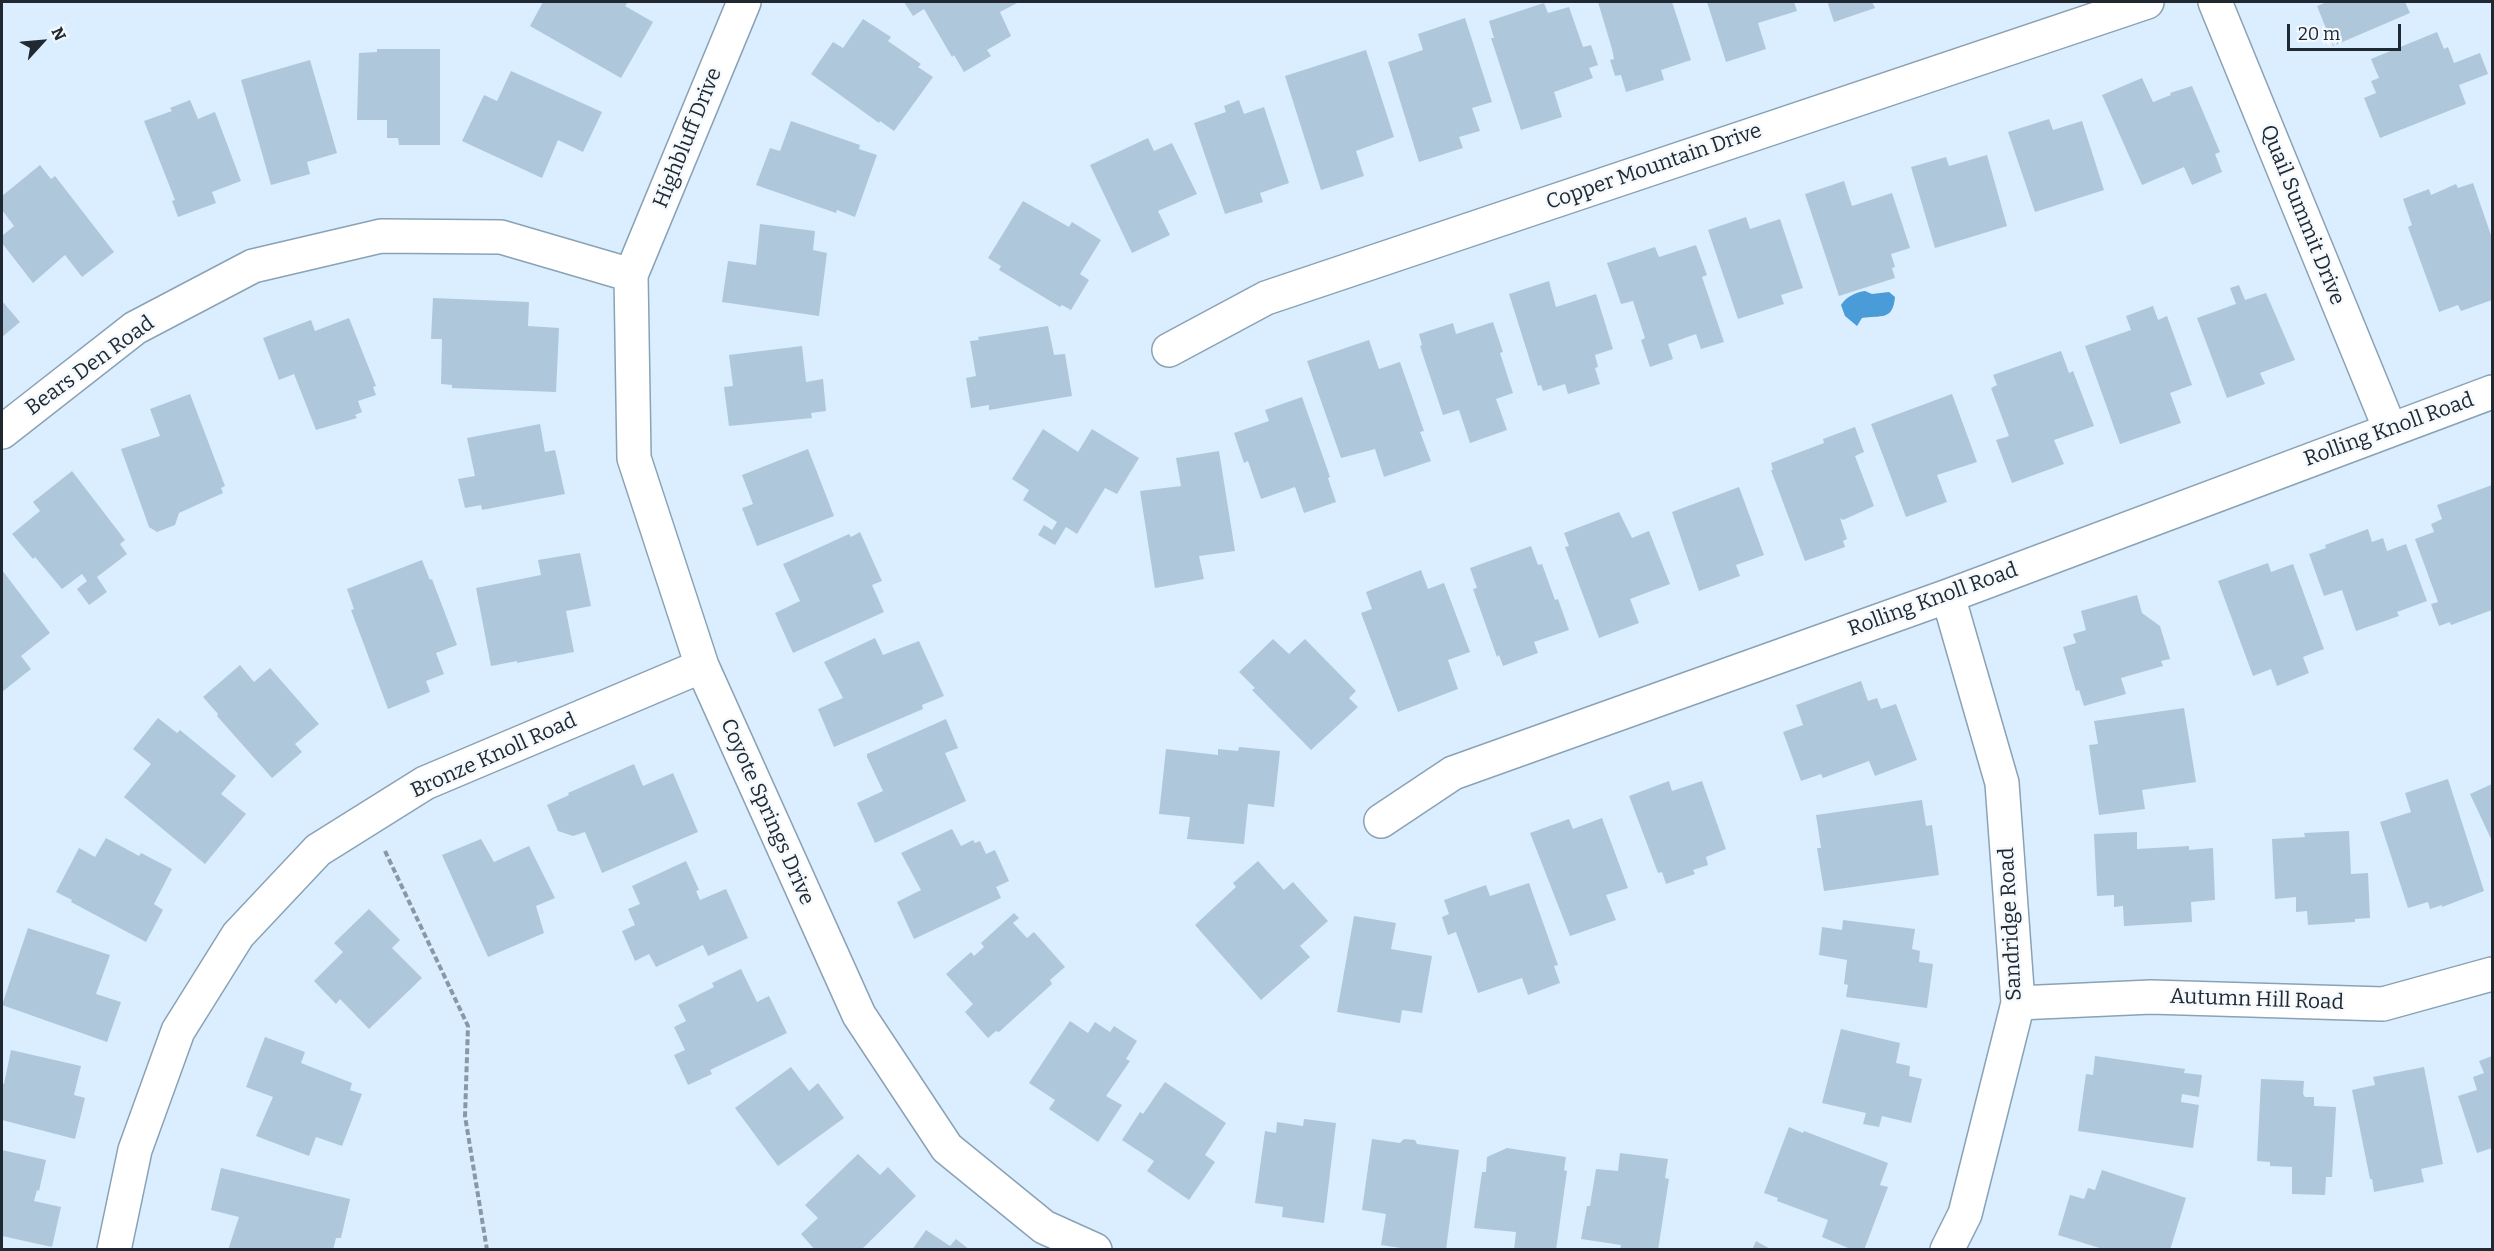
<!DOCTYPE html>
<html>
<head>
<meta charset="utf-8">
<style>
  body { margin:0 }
  #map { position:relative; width:2494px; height:1251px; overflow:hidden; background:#daeeff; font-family:Bitter,serif }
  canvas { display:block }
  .frame { position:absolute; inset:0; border:3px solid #202931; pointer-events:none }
  .north { position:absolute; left:12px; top:12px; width:60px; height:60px; -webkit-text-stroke:4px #f4f9fd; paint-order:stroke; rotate:64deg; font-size:16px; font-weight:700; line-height:24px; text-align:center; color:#202931 }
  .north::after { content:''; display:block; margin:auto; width:21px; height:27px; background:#202931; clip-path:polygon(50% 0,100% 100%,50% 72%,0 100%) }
  .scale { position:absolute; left:2287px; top:24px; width:114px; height:27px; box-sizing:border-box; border:3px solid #202931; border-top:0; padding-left:8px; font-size:18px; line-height:21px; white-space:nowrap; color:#202931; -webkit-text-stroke:4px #f4f9fd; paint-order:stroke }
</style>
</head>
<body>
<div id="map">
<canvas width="2494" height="1251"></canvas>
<div class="frame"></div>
<div class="north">N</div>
<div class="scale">20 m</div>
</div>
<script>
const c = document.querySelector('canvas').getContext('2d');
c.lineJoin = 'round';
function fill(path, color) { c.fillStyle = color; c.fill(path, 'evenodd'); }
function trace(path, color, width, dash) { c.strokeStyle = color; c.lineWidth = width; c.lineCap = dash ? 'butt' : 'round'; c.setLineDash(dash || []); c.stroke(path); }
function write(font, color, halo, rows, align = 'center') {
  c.font = font + ' Bitter,serif'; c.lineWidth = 5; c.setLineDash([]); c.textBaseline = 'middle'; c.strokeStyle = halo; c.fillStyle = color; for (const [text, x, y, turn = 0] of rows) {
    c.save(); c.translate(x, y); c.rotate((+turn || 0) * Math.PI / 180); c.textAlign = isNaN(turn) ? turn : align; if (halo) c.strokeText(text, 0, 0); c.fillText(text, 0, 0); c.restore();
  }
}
fill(new Path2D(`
  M1865,291L1872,294L1889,292L1895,297C1893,321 1881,315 1862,318L1857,326L1845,316L1841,305C1846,297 1856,292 1865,291Z`), '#4a9cd8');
fill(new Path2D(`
  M543,2H628L625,6L653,22L621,78L530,26Z
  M904,2H1019L1000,12L1011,36L987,50L991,56L964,72L954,55L952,57L924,9L913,16Z
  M1598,2H1672L1691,60L1661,70L1664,80L1626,92L1621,75L1615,76L1610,60L1614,59L1612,49Z
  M1707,2H1794L1797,11L1758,23L1766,49L1726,62Z
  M1830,2H1872L1875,8L1834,22L1828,4Z
  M2327,2H2405L2410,13L2333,46L2317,6Z
  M1544,3L1548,13L1569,7L1583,47L1591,45L1598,65L1589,68L1593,78L1554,92L1562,117L1521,130L1491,38H1494L1489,21Z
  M1465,18L1492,102L1472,108L1480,131L1459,137L1463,148L1419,162L1388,62L1423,50L1418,34Z
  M863,19L891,37L888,41L921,64L918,67L933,77L894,131L880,121L879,123L811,74L833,42L843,48Z
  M2437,32L2444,49L2448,47L2454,63L2480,53L2488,74L2459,85L2466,104L2380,138L2364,98L2376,93L2371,81L2379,78L2371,59Z
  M377,49H440V145H399L398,138H387V120H357L359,53L377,52Z
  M1366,50L1394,137L1356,151L1364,176L1321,190L1285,76Z
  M310,60L337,153L307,162L310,174L271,185L241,80Z
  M511,71L602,112L583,152L558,140L542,178L462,141L484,95L497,101Z
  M2142,78L2153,102L2171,95L2170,93L2192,86L2220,152L2215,154L2222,172L2192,185L2184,167L2142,185L2102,95Z
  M190,100L198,119L215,112L241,181L212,192L216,203L178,217L172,201L175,200L144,121L172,111L170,108Z
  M1239,100L1244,114L1264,107L1289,183L1260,193L1263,202L1225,214L1194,123L1226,112L1224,106Z
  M2049,119L2053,130L2082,121L2104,190L2035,212L2008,132Z
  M791,121L860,145L859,149L877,155L855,217L837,210L836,213L756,185L770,148L780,151Z
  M1148,138L1154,151L1172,143L1197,194L1158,211L1170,235L1132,253L1090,165Z
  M1987,155L2007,226L1935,248L1911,167L1946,157L1949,166Z
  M40,165L51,179L55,176L114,252L82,277L65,255L33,283L2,243V236L14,226L2,210V196Z
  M1844,181L1852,206L1892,193L1910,248L1891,254L1895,267L1892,268L1895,278L1839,296L1805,194Z
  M2473,183L2492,238V300L2461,311L2458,305L2439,312L2408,227L2412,225L2403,199L2429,189L2431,195L2456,184L2458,188Z
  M1023,201L1069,227L1072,222L1101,240L1080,274L1089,280L1071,310L1062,305L1060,307L999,270L1001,266L988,258Z
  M1746,217L1750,229L1780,219L1803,288L1781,295L1784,304L1738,319L1708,230Z
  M760,224L815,231L813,250L827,253L819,316L722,302L728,261L756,265Z
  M1696,245L1707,275L1702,277L1724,342L1701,349L1696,334L1668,344L1673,359L1650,367L1641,340L1645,338L1633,301L1621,304L1607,263L1655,247L1659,257Z
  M1549,281L1556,307L1596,294L1613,349L1595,355L1598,367L1595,368L1600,384L1568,394L1565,384L1543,391L1541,385L1538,386L1509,294Z
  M2239,285L2245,300L2266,293L2295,360L2260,373L2265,384L2227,398L2197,318L2236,304L2230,288Z
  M433,298L529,302L528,326L559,328L556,392L452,388V385L441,384L442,339H431Z
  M2,301L20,322L2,337Z
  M2153,306L2158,320L2167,316L2192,385L2170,393L2181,423L2120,444L2085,346L2131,330L2126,316Z
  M349,318L376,386L373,387L376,395L358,401L362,412L355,415L357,418L316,430L294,374L279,380L263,338L311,320L315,331Z
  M1493,322L1503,352L1500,353L1513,393L1496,399L1507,430L1470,443L1459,410L1443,415L1420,346L1422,345L1419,334L1453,323L1456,334Z
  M1048,326L1054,355L1065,354L1072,396L989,410V405L971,408L966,378L976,376L970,341L979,340L978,337Z
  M1369,340L1379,369L1400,362L1424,431L1420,432L1431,461L1384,477L1375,449L1341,458L1307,361Z
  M802,346L806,382L823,379L826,411L811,413L812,418L729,426L724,387L733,386L729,355Z
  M2061,351L2069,373L2073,371L2094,426L2054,440L2064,464L2012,483L1996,440L2009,436L1991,388L1997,385L1993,375Z
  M190,394L225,486L221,488L223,493L179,513L175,525L157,532L149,527L121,449L160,436L150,409Z
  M1952,394L1977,462L1937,475L1947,502L1906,517L1871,424Z
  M1302,397L1330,477L1328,478L1336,502L1304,513L1295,487L1261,499L1248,461L1244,463L1234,433L1269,421L1265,410Z
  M540,424L545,452L555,450L565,494L482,510L481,505L465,508L458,479L475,476L467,438Z
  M1855,427L1864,452L1855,456L1874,506L1843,520L1840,518L1847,539L1843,541L1845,547L1805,561L1771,470H1773L1771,463L1824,443L1823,439Z
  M1043,429L1078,452L1092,429L1139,458L1117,494L1105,488L1077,534L1066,527L1055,545L1038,535L1044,525L1052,530L1057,522L1023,500L1029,490L1012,479Z
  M808,449L834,516L757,546L742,508L753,504L742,475Z
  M1219,451L1235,551L1199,556L1204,579L1155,588L1140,491L1181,486L1176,458Z
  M72,471L125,540L120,544L127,554L97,577L107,592L89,605L77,589L87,581L82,574L62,589L35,557L33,559L12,534L40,511L33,502Z
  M2492,485V610L2451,625L2450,622L2439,626L2431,604L2438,602L2415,539L2434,532L2431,524L2442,519L2437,505Z
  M1739,487L1764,555L1736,565L1740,576L1699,591L1672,512Z
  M1619,512L1632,538L1649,531L1670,584L1630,599L1639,623L1599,638L1565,547L1569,546L1564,533Z
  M2368,529L2372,542L2383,538L2387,551L2406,544L2427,601L2397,612L2399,616L2356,631L2342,590L2324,596L2309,554L2326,548L2325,545Z
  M860,532L882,581L872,585L884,612L793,653L775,613L800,601L783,564L849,534L851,537Z
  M1531,546L1538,565L1542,564L1555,600L1558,599L1569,630L1534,642L1538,653L1503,666L1499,655L1497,657L1473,589L1477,588L1470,568Z
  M580,553L591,606L566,611L574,652L517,663V661L491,666L476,588L541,575L538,560Z
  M422,560L430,580L432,579L457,645L436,653L444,674L426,681L430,692L388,709L351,610L354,609L347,589Z
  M2268,563L2271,572L2293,564L2324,649L2303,657L2309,673L2277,686L2271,669L2253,676L2218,581Z
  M2,570L50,633L21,656L31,669L2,692Z
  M1421,570L1428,589L1444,583L1470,652L1448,660L1458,689L1398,712L1361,613L1372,609L1366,592Z
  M2137,595L2142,613L2160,626L2170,659L2161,661L2163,666L2121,678L2126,694L2084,706L2079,690L2076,691L2063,647L2076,643L2073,634L2086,630L2081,611Z
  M875,638L883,655L919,641L944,696L922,705L923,709L834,747L818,709L843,698L824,662Z
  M1273,639L1289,654L1305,639L1356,691L1349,698L1358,707L1311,750L1252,690L1255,688L1239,672Z
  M240,665L254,682L270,668L319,724L295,744L302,752L272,778L217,716L218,714L203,697Z
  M1861,681L1868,701L1877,698L1881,709L1896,704L1917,760L1875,776L1869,761L1823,778L1821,774L1801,781L1783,732L1803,725L1796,705Z
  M2184,708L2196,782L2142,790L2145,809L2099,815L2089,745L2098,744L2094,721Z
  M158,718L177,733L180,730L236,776L221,794L246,814L205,864L124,797L151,764L133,749Z
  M946,719L958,748L945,753L966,801L875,843L857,803L883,791L867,757V754Z
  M1239,747L1280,751L1274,807L1248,804L1244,844L1187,839L1190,817L1159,814L1166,749L1218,755V749L1238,751Z
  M634,764L643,786L673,773L698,832L602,873L585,832L573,836L558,831L547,805L569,795L568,793Z
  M2448,779L2484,891L2442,907V905L2430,909L2428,902L2408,908L2380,822L2411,812L2405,793Z
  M1669,781L1672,791L1702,781L1726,849L1706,857L1708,865L1693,870L1695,874L1666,884L1662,872L1658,873L1629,796Z
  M2492,784V841L2470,794Z
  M1922,800L1926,826L1932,825L1939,875L1824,891L1817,848H1821L1816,815Z
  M1602,818L1628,888L1606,895L1616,920L1570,936L1530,833L1569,819L1573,829Z
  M952,829L961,846L973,840L975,843L980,841L986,854L995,850L1009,881L996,887L1001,898L914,939L897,902L921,890L901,853Z
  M2349,831L2351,874L2368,873L2370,918L2355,919V922L2308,925L2307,911L2296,912V897L2275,899L2272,839L2305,837L2304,833Z
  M2137,832V849L2189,846V850L2213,848L2215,900L2191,902L2192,922L2124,926L2123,906L2114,907V895L2097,896L2094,834Z
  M106,838L139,856L141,853L172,869L154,904L163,910L146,942L71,902L72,900L56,892L79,848L95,857Z
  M481,839L494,862L529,846L555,898L536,906L544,933L488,957L442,855Z
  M686,861L699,890L696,891L700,900L726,889L748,938L708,956L703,945L656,967L649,954L635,961L622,931L635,925L628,909L640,904L632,886Z
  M1258,861L1284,890L1293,882L1328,921L1300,946L1310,957L1261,1000L1195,925L1236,887L1233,883Z
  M1529,883L1558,965L1554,966L1560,983L1528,995L1522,978L1478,993L1456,932L1448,935L1442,917L1449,914L1444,900L1486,885L1490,896Z
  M369,909L400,940L392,948L422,978L369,1029L340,999L336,1004L314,981L343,952L334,943Z
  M1014,913L1019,918L1013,923L1027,938L1034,932L1065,967L1050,980L1052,984L999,1032L996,1031L988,1038L965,1012L973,1004L946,974L971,952L974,956L984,947L981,943Z
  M1354,916L1396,923L1391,949L1432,956L1422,1013L1402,1010L1400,1023L1337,1012Z
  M1843,920L1915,929L1912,949L1920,951L1919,962L1933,964L1927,1008L1846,997L1848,985L1844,984L1847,960L1819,955L1822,927L1842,930Z
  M28,928L110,955L96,994L121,1002L107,1042L2,1005Z
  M741,969L757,1002L769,996L787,1033L710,1070L712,1074L688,1085L674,1055L685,1050L674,1027L686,1021L678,1005L714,987L712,983Z
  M1070,1021L1088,1033L1095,1022L1110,1032L1114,1026L1137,1041L1126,1059L1130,1061L1106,1096L1122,1105L1098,1142L1049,1109L1055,1100L1029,1083Z
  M1841,1029L1900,1043L1896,1063L1910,1066L1909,1076L1922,1079L1911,1123L1882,1116L1879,1127L1863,1124L1866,1113L1822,1103Z
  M265,1037L305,1052L301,1063L352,1083L350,1090L362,1094L342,1146L316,1137L309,1156L256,1136L273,1097L246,1087Z
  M11,1050L81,1066L74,1095L85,1098L75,1139L2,1120V1084H4Z
  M2095,1056L2185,1069L2184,1073L2202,1075L2199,1097L2182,1094L2181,1102L2199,1105L2193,1148L2078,1131L2086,1074L2093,1075Z
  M2492,1056V1148L2477,1153L2458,1096L2477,1090L2473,1077L2484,1073L2479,1061Z
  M791,1067L809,1091L818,1083L844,1118L778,1166L735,1108Z
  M2424,1067L2443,1164L2421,1169L2424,1182L2374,1192L2372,1179H2370L2352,1090L2375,1085L2373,1077Z
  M2261,1079L2304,1081L2303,1094L2305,1097H2314V1106L2336,1107L2332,1177H2326L2325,1195L2292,1194V1167L2270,1166V1162L2257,1161Z
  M1165,1082L1226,1123L1205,1155L1215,1162L1189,1200L1147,1171L1154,1161L1122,1140L1140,1112L1143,1114Z
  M1304,1119L1336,1123L1324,1223L1282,1217L1283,1207L1255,1203L1265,1131L1276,1133L1277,1122L1303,1126Z
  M1789,1127L1803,1133L1804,1131L1888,1163L1880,1185L1888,1187L1864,1250H1853L1822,1237L1828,1220L1777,1201L1778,1198L1764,1193Z
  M1372,1139L1400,1143L1404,1139L1415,1140L1417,1144L1459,1150L1446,1250H1414L1381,1245L1386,1214L1362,1210Z
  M1507,1148L1566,1157L1564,1170L1567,1171L1556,1250H1514L1516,1232L1474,1228L1482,1172H1486L1487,1157Z
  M2,1150L46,1160L39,1191L37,1190L34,1201L61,1207L52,1247L2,1236Z
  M1620,1153L1668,1159L1665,1178L1669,1179L1658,1250H1620L1621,1245L1581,1239L1587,1206H1590L1596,1169L1618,1171Z
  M858,1154L880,1175L888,1167L916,1196L861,1250H815L801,1234L818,1218L805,1205Z
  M221,1168L350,1199L341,1238H336L333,1250H228L239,1217L211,1210Z
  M2102,1170L2186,1198L2170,1250H2106L2058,1235L2070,1195L2084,1199L2088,1188L2095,1190Z
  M926,1230L950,1246L956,1239L970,1250H912Z
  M1756,1241L1772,1250H1752Z`), '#afc7db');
const street = new Path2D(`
  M744,2L631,275L634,458L702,666L859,1015L947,1148L1044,1227L1095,1250
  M2215,2L2390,429
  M1169,350L1266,298L2147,2
  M2,432L135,328L253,266L381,236L501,237L631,275
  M1381,821L1453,773L1948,596L2492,392
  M2018,1003L2151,997L2383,1004L2492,974
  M114,1250L135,1150L178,1031L238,935L318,850L425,783L702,666
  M1947,1250L1965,1214L2018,1003L2002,783L1948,596`);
trace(street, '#8aa2b5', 36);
trace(new Path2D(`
  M385,851L468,1026L465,1116L487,1250`), '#8998a6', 4, [6, 3]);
trace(street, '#fff', 33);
write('21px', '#202931', '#f4f9fd', [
  ["Highbluff Drive",688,138,-68],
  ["Copper Mountain Drive",1654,167,-19],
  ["Quail Summit Drive",2302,215,68],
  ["Bears Den Road",90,366,-36],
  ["Rolling Knoll Road",2389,430,-20],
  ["Rolling Knoll Road",1933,600,-20],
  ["Bronze Knoll Road",494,756,-24],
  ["Coyote Springs Drive",767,812,66],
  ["Sandridge Road",2011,924,-93],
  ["Autumn Hill Road",2257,1000,2]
]);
</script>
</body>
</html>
